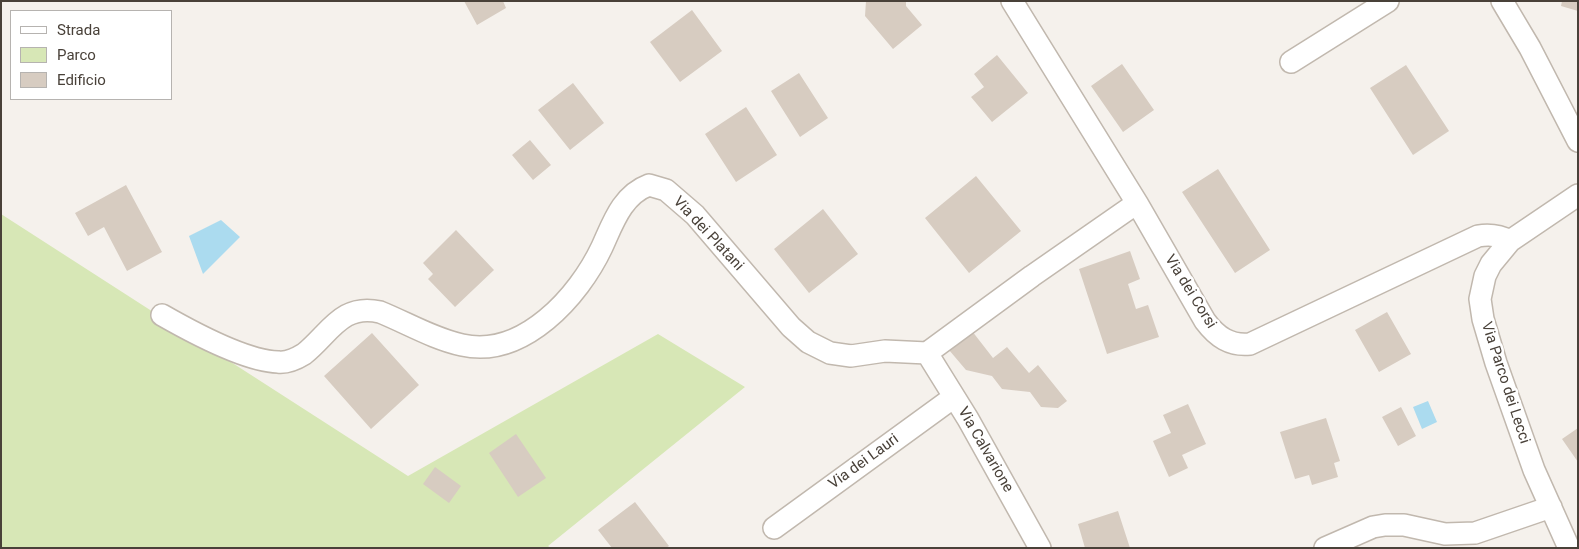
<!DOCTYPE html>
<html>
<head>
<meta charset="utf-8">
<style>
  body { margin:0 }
  #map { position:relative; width:1579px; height:549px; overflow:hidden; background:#f5f1ec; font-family:Roboto,sans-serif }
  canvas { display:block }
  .frame { position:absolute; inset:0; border:2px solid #494139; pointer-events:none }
  .legend { position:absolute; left:10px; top:10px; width:162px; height:90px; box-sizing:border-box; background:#fff; border:1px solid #b6b3b0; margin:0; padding:6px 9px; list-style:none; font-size:15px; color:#494139 }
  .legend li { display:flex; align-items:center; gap:10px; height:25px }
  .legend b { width:25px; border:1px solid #b6b3b0 }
</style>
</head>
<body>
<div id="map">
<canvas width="1579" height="549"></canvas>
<div class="frame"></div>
<ul class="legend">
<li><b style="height:6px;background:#fff"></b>Strada</li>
<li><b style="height:14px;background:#d7e7b6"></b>Parco</li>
<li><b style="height:14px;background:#d7ccc1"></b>Edificio</li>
</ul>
</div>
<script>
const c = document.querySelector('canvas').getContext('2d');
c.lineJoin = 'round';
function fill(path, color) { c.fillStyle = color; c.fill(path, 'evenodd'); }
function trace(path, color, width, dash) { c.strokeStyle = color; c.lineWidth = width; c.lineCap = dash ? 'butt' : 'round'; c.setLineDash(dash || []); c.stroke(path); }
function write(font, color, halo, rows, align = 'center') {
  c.font = font + ' Roboto,sans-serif'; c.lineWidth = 5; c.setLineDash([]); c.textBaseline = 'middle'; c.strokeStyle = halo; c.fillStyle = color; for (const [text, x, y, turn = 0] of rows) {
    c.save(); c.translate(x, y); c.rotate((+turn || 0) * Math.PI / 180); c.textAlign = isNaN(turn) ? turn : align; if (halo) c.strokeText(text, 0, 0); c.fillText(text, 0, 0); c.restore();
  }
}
fill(new Path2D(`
  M1,214L408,476L658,334L745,387L548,546L551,548H1Z`), '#d7e7b6');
fill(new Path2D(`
  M221,220L240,237L203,274L189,236Z
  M1428,401L1437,422L1422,429L1413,407Z`), '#abdbef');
fill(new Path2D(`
  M464,1H503L506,8L477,25Z
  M866,1H906V6L922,25L893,49L865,16Z
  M1562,1H1578V11L1561,6Z
  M692,10L722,51L680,82L650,42Z
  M997,55L1028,93L992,122L971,97L984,87L974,74Z
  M1122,64L1154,110L1123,132L1091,86Z
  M1406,65L1449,131L1413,155L1370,88Z
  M799,73L828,118L800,137L771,91Z
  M573,83L604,123L570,150L538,110Z
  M746,107L777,155L736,182L705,134Z
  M530,140L551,165L533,180L512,155Z
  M1218,169L1270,250L1235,273L1182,192Z
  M976,176L1021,231L969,273L925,218Z
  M126,185L162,252L127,271L104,227L88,236L75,213Z
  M823,209L858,254L809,293L774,249Z
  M456,230L494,270L455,307L428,279L433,274L423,263Z
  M1130,251L1140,279L1128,284L1136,309L1148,305L1159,337L1107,354L1079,269Z
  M1387,312L1411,354L1379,372L1355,330Z
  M972,331L993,358L1007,347L1029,373L1038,365L1067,401L1058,408L1041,407L1030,392L1002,389L992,376L966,370L949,350Z
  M372,333L419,385L371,429L324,376Z
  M1188,404L1206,444L1182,455L1188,468L1169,477L1153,441L1171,433L1163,415Z
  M1401,407L1416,436L1398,446L1382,417Z
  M1326,418L1340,461L1334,463L1338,477L1312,485L1309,475L1295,479L1280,432Z
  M1578,428V462L1562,439Z
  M516,434L546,478L518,497L489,453Z
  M435,467L461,486L449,503L423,484Z
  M635,502L669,546L666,548H612L598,530Z
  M1118,511L1130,548H1085L1078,524Z`), '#d7ccc1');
const street = new Path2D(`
  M1012,1L1137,203L1205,321C1217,337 1230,346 1250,344L1478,236C1490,234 1499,235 1510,241
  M1502,1L1530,48L1578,141
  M1291,62L1388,1
  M162,315C190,331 246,361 278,362C287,363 296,359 304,354C330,333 342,303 380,312C407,323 434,339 462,345C523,359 579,296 602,247C613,223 622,195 649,185L666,190L695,215L791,327L808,342L830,353L851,356L885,351L927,353L1032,276L1137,203
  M927,353L968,419L1040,548
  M774,528L954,397
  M1325,548L1373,527L1385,525H1404L1445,534L1475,533L1551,507
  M1569,548L1534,470L1496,363L1483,319L1480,299L1485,276L1491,264L1510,241L1578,195`);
trace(street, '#c1b8ae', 24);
trace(street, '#fff', 21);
write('15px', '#494139', '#fff', [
  ["Via dei Platani",708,234,47],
  ["Via dei Corsi",1190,292,58],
  ["Via Parco dei Lecci",1505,383,72],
  ["Via Calvarione",985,450,60],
  ["Via dei Lauri",864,462,-36]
]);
</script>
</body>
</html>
